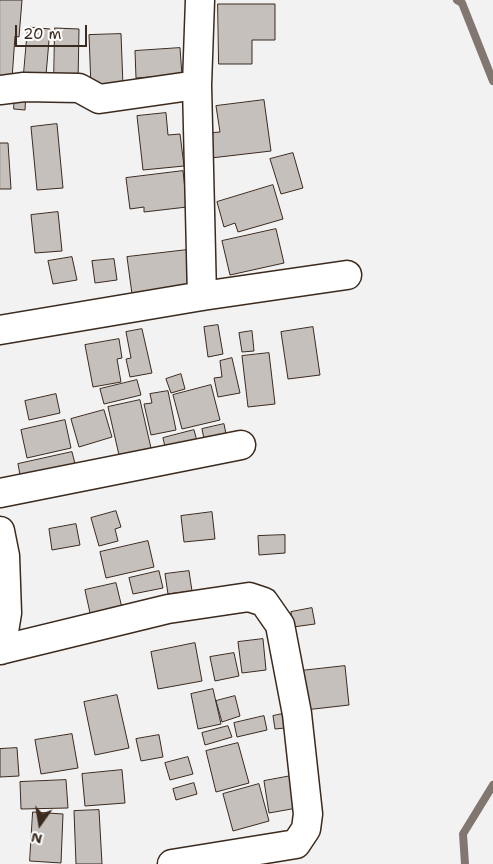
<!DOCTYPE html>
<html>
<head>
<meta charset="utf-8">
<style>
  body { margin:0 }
  #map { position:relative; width:493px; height:864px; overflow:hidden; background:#f3f2f2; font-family:"Shantell Sans",sans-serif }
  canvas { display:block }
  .north { position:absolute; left:15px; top:799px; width:50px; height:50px; -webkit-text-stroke:4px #fff; paint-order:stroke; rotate:193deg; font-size:14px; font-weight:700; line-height:20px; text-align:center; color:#3b2a1e }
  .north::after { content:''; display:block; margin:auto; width:18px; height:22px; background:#3b2a1e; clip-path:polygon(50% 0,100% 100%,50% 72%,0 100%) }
  .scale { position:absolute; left:15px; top:25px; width:72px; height:22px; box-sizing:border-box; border:2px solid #3b2a1e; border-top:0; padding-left:6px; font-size:15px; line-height:18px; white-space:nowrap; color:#3b2a1e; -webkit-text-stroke:4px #fff; paint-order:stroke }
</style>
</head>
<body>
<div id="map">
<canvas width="493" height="864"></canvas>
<div class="north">N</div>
<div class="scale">20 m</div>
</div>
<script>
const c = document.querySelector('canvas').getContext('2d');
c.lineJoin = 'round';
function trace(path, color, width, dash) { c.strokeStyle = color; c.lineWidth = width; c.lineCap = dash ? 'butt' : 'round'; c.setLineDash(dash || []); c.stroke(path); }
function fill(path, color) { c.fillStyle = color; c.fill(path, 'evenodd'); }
trace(new Path2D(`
  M457,0L462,3L493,81
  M465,864L463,834L493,785`), '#827770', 8);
const building = new Path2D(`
  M0,0H22L19,37L15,36L12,79H0Z
  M218,4H275V40H252V64H219Z
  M28,27L50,29L46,75L24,73Z
  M55,28L79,29L78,82H54Z
  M121,34L123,86L91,87L89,35Z
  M180,48L182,75L136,78L135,51Z
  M15,91L26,92L25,110L14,109Z
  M264,100L271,151L211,158L208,133L220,132L216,106Z
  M166,113L168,135L180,134L184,166L143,170L137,116Z
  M57,124L63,188L37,190L31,127Z
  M0,143H8L11,189H0Z
  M293,153L303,188L281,194L270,159Z
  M183,171L187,207L144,212V207L130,209L126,178Z
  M273,185L283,219L238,232L235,223L224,227L217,202Z
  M58,212L62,251L35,253L31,215Z
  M276,229L284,263L230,275L222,241Z
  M187,250L192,286L132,294L127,257Z
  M72,257L77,280L53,284L48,261Z
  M114,259L117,280L95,283L92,261Z
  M218,325L223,354L208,357L204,327Z
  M313,327L320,375L288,379L281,332Z
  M142,329L152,373L130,377L126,359L131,358L126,332Z
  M252,331L254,351L242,352L239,333Z
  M119,339L122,358L117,359L121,382L93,387L85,345Z
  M269,353L275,404L248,407L242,356Z
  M232,358L240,393L218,397L214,378L222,377L220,361Z
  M181,374L185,389L171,393L166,379Z
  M137,380L141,395L104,404L100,389Z
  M211,385L220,420L182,429L173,395Z
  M168,391L176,430L151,435L144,404L152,403L150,394Z
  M56,394L60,413L29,420L25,401Z
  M140,400L151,448L119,455L108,407Z
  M104,410L112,437L79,447L71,419Z
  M65,420L71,448L27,458L21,430Z
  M224,424L230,454L208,458L202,429Z
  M194,430L200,452L168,460L163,438Z
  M72,452L79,479L23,491L18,464Z
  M116,511L121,527L115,529L118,541L99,546L91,518Z
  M212,512L215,539L184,542L181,516Z
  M76,524L80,545L52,550L49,529Z
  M285,535V553L259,555L258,536Z
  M148,541L154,567L106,578L100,552Z
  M159,571L163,588L133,594L129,578Z
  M189,571L192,591L168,594L165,574Z
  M116,583L124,616L92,622L85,590Z
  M312,608L315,624L293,627L291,612Z
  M263,639L266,670L242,673L238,642Z
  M195,643L202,681L158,689L151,652Z
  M234,653L239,676L215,681L210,657Z
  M345,666L349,705L305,710L300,671Z
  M213,689L221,724L198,729L191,694Z
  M117,695L129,748L95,755L84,702Z
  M235,696L240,716L222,722L216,701Z
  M282,714L285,728L275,729L273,716Z
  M264,716L267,730L237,737L234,723Z
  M228,726L232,737L205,745L202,733Z
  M72,734L78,768L41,774L35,740Z
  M159,735L163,757L141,761L136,739Z
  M238,743L249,783L216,792L206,751Z
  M17,748L19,776L0,777V749Z
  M188,757L193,774L170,780L165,763Z
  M122,770L125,803L85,806L82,774Z
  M291,776L297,808L269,813L264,781Z
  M66,780L68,808L21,809L20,782Z
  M194,783L197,794L176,800L173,789Z
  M259,784L269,821L233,831L223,794Z
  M99,810L102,864H76L74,811Z
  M33,812L63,814L61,863L30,861Z`);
fill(building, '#c6c0bd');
trace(building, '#3b2a1e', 1);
const street = new Path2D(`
  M200,0L197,85L202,296
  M0,90L24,87L79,88L99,99L197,85
  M0,330L202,296L347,275
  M0,493L241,445
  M0,531L5,556L7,613L1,650
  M0,650L168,609L249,597L264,602L280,625L297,714L308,814L306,829L296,844L172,864`);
trace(street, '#3b2a1e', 31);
trace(street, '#fff', 28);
</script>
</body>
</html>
